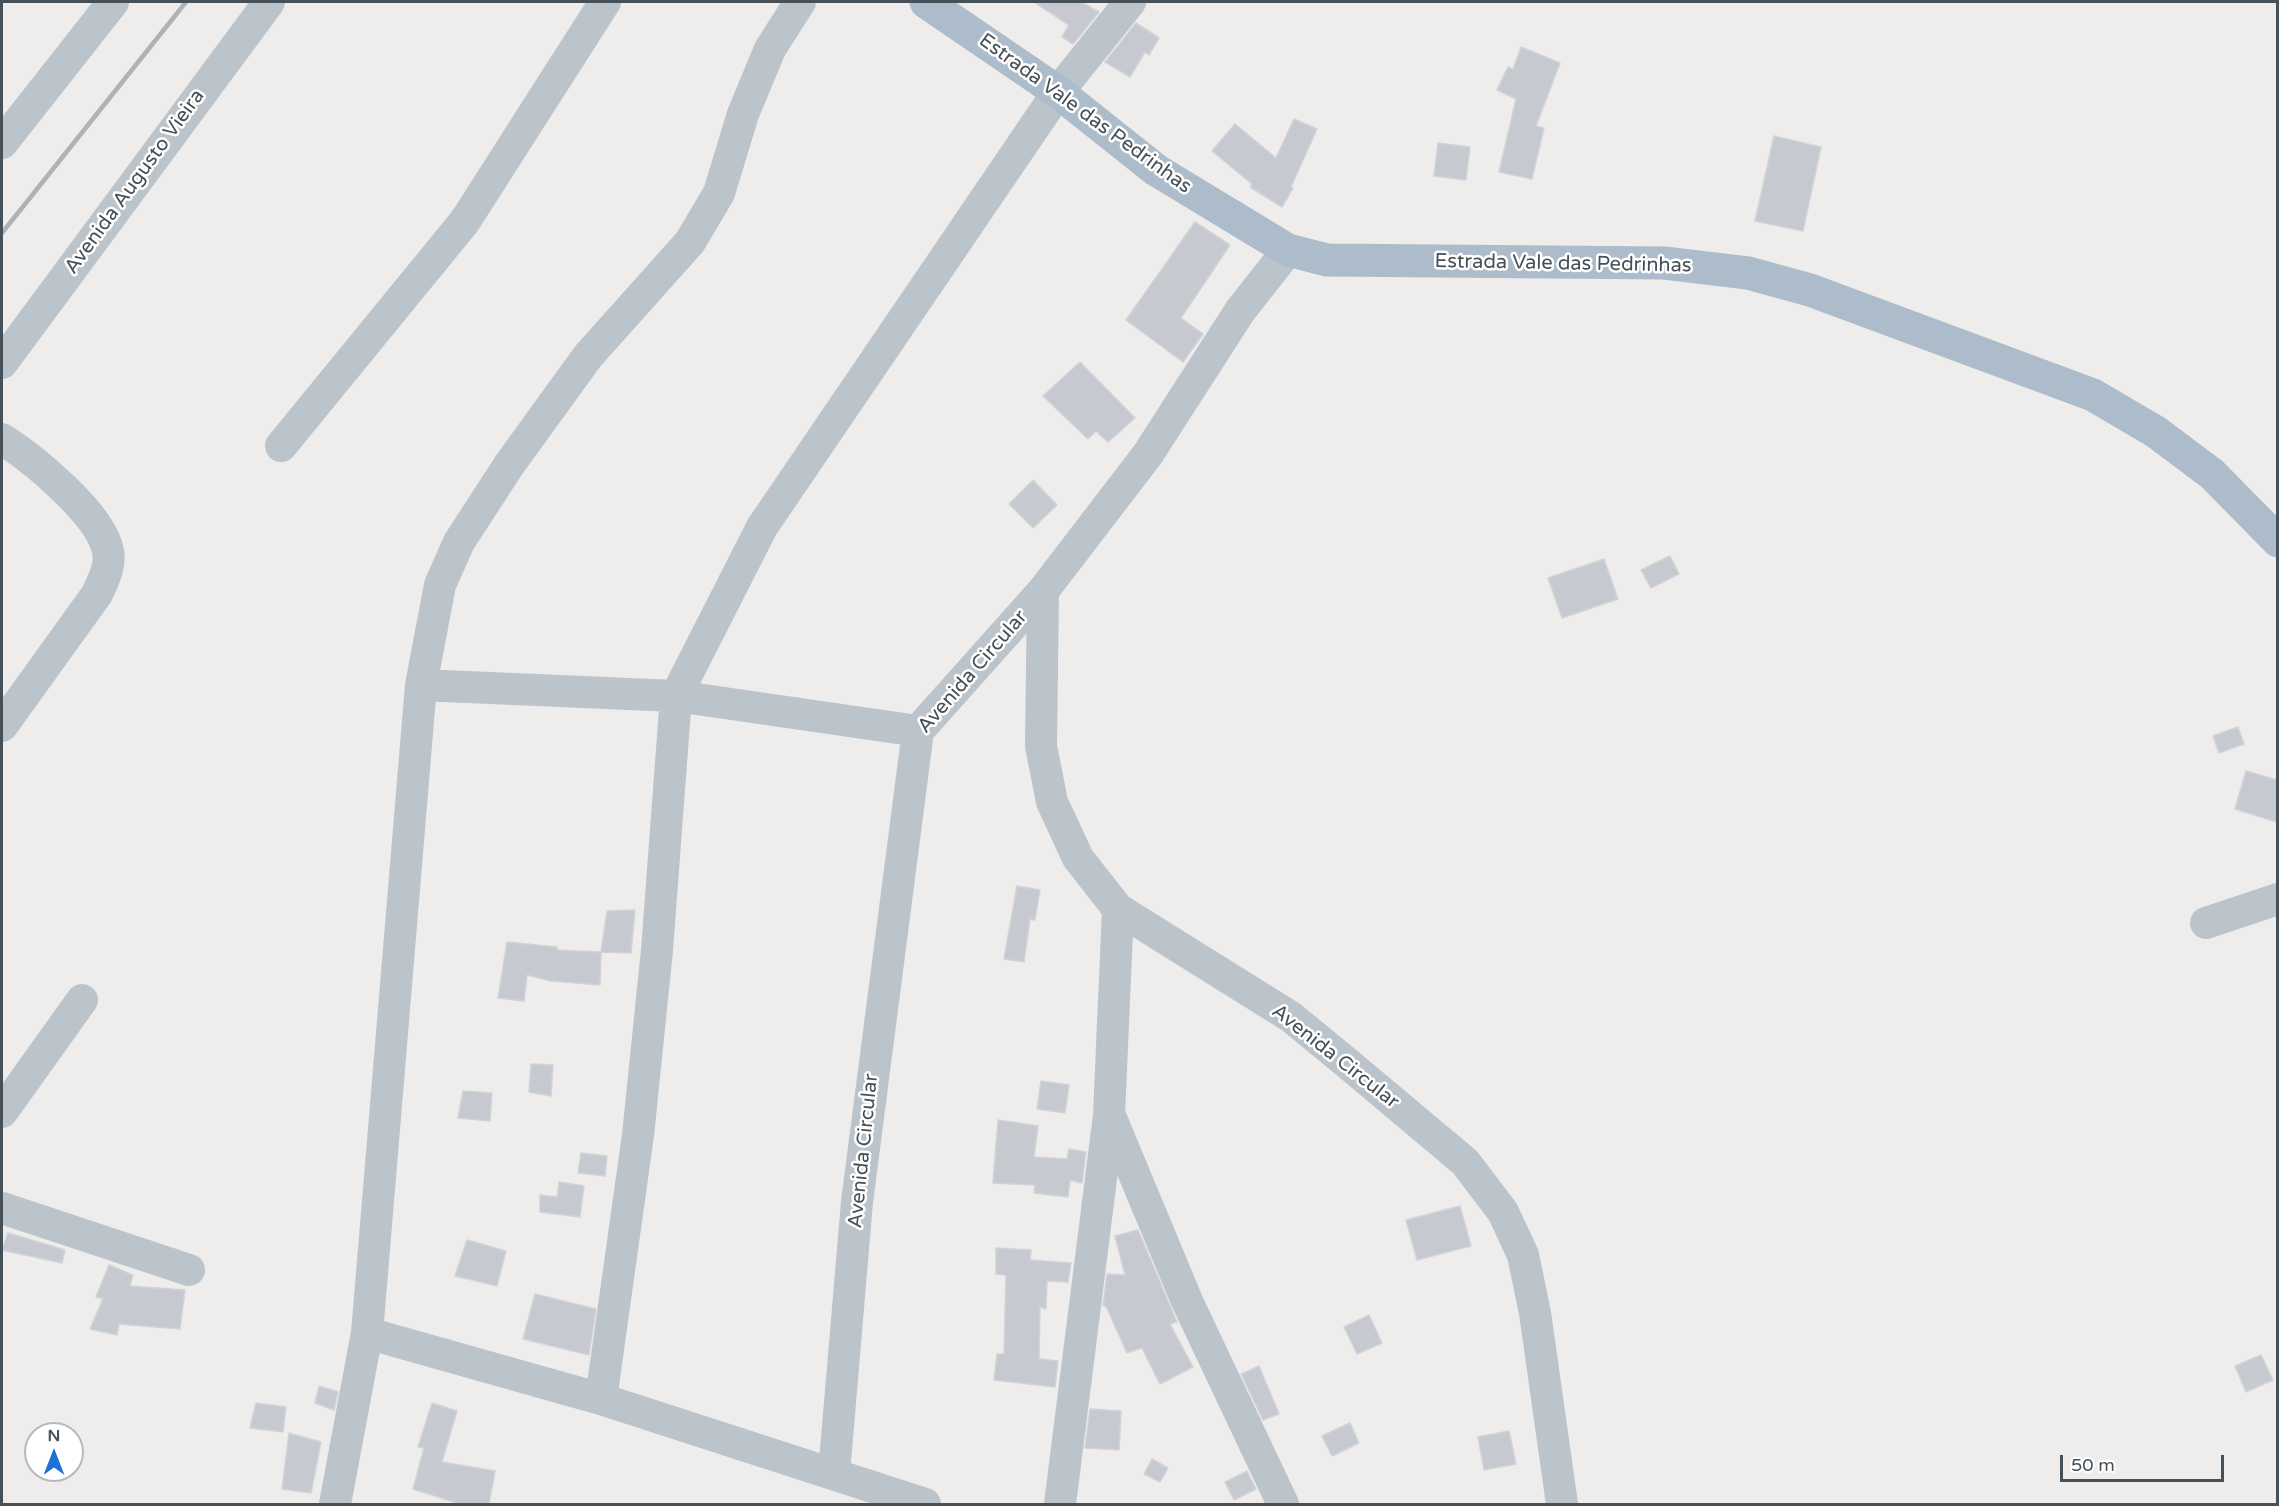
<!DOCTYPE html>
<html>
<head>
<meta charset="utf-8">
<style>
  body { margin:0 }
  #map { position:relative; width:2279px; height:1506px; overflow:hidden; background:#efecec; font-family:"Varela Round",sans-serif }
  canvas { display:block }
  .frame { position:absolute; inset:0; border:3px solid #455059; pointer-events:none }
  .north { position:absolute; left:24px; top:1422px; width:60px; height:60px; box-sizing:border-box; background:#fff; border:2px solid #b5b9bd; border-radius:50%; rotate:0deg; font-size:16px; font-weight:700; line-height:24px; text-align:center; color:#455059 }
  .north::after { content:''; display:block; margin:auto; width:21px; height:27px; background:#1f71d6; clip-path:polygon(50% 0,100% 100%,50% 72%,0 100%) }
  .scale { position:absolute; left:2060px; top:1455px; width:164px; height:27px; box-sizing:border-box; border:3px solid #455059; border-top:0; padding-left:8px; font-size:18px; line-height:21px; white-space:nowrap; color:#455059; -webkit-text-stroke:4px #fff; paint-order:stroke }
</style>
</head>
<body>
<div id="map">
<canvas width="2279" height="1506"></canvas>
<div class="frame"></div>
<div class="north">N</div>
<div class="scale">50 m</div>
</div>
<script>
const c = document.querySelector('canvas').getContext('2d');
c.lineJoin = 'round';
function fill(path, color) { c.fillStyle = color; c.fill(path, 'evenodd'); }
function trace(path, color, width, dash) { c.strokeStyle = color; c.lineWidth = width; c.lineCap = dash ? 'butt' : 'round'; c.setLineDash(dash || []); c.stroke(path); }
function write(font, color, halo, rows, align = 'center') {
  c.font = font + ' "Varela Round",sans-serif'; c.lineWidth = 5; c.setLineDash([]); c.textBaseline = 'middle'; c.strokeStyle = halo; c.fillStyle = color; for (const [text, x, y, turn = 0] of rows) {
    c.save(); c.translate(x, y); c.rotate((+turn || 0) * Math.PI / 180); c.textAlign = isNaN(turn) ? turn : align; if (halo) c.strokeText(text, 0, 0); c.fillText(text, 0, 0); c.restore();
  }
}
const building = new Path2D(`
  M1034,2H1081L1099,12L1073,44L1062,37L1069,25Z
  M1136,23L1159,38L1149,55L1145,52L1130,77L1105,62Z
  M1521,47L1560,63L1536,126L1544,128L1532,179L1499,172L1516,99L1497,90L1508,67L1513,69Z
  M1294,119L1317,129L1291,187L1293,188L1282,207L1250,187L1252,184L1212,151L1235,124L1276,158Z
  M1774,136L1821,147L1803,231L1755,221Z
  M1438,143L1470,147L1466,180L1434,176Z
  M1195,222L1230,245L1181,318L1203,334L1183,362L1126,320Z
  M1080,362L1135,418L1108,442L1096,431L1088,439L1043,396Z
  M1033,480L1057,505L1033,528L1009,504Z
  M1670,556L1679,574L1651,588L1641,570Z
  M1604,559L1618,599L1562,618L1548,578Z
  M2238,727L2244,744L2219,753L2213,736Z
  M2246,771L2277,780V822L2235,809Z
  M1017,886L1040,890L1035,920L1030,919L1024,962L1004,959Z
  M635,910L631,953L601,952L607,911Z
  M507,942L557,947V950L601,952L600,985L551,981L527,975L524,1001L498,998Z
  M531,1064L553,1065L551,1096L529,1092Z
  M1041,1081L1069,1085L1065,1113L1037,1109Z
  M463,1091L492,1093L490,1121L458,1118Z
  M998,1120L1038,1126L1034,1157L1067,1159L1069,1149L1086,1152L1082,1183L1070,1180L1068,1197L1034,1193L1035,1185L993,1183Z
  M581,1153L607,1156L605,1176L578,1173Z
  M559,1182L584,1186L580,1217L540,1212V1195L557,1197Z
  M1460,1206L1471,1246L1417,1260L1406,1220Z
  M1138,1230L1177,1322L1170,1324L1193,1367L1160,1384L1142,1348L1127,1353L1106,1306H1103L1107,1274L1125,1275L1115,1236Z
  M8,1233L65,1250L62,1263L2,1250Z
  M467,1240L506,1251L497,1286L455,1276Z
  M996,1248L1031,1250L1030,1260L1071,1263L1068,1282L1047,1281L1046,1309L1040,1307L1039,1359L1058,1361L1055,1387L994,1380L997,1354H1004L1006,1275L996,1274Z
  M109,1265L133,1275L130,1286L185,1290L180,1329L119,1324L117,1335L90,1329L103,1299L96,1297Z
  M535,1294L596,1309L589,1355L523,1339Z
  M1369,1315L1382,1343L1357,1354L1344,1327Z
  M2261,1355L2273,1380L2246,1392L2235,1366Z
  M1259,1366L1279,1414L1263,1420L1241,1374Z
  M319,1386L338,1392L334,1410L315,1403Z
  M256,1403L286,1407L283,1432L250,1428Z
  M432,1403L457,1411L442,1462L495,1471L489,1504H460L413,1489L424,1448L418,1447Z
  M1090,1409L1121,1411L1119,1450L1085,1448Z
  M1350,1423L1359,1443L1332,1456L1322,1436Z
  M1509,1431L1516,1464L1484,1470L1478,1437Z
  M289,1433L321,1442L311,1493L282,1489Z
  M1152,1459L1168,1468L1160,1482L1144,1474Z
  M1247,1471L1256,1489L1234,1500L1225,1482Z`);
fill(building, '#c6c9cf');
trace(building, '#d0d3d8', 1.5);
trace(new Path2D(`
  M2,143L113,2
  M2,363L269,2
  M2,439C33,459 101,514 108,551C111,566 103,581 97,594L2,726
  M281,446L465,221L605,2
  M1043,591L1041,746L1052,802L1078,858L1118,909L1291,1017L1347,1063L1465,1162L1503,1212L1523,1255L1535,1313L1562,1504
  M421,685L676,696L918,731
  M2206,923L2278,899
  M2,1112L82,1000
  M1110,1116L1187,1301L1283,1504
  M2,1208L189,1270
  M367,1333L601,1399L925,1504
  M601,1399L638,1135L657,950L676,696L762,527L1058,92L1130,2
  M834,1473L857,1202L918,731L1043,591L1148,454L1240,311L1288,250
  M335,1504L367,1333L421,685L440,585L459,542L509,465L588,356L690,242L719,193L743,114L770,49L800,2
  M1060,1504L1109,1115L1118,909`), '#bbc4cb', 32);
trace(new Path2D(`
  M926,2L1058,92L1156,170L1288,250L1327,260L1664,263L1748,273L1810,290L2093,395L2156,432L2212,474L2278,541`), '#acbccb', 33);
trace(new Path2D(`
  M2,233L186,2`), '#afb2b7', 4.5);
write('20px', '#455059', '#fff', [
  ["Estrada Vale das Pedrinhas",1085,114,36],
  ["Avenida Augusto Vieira",135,182,-54],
  ["Estrada Vale das Pedrinhas",1563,264,1],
  ["Avenida Circular",973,672,-49],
  ["Avenida Circular",1335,1057,38],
  ["Avenida Circular",864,1151,-84]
]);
</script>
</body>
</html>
